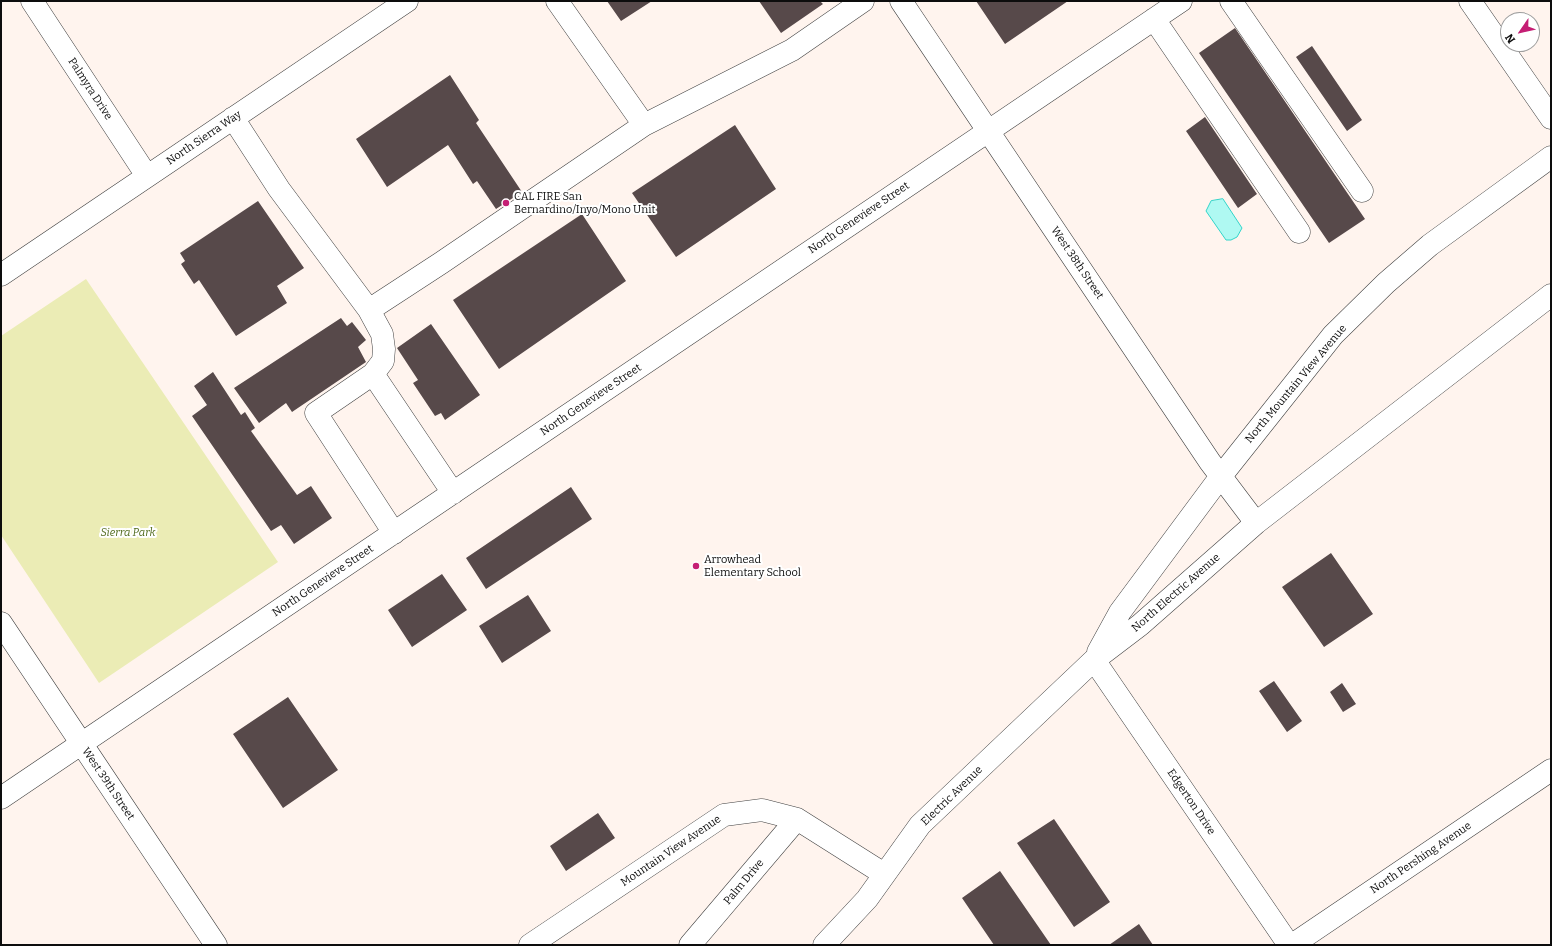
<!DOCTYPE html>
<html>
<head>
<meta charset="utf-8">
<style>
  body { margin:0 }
  #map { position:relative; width:1552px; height:946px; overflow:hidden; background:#fff4ee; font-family:Bitter,serif }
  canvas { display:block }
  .frame { position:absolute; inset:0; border:2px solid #0d0d0d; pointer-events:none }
  .north { position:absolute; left:1500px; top:12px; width:40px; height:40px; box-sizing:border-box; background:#fff; border:1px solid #9e9e9e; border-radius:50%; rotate:236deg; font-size:11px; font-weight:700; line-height:16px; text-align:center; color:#0d0d0d }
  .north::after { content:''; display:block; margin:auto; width:14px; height:18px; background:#c51e74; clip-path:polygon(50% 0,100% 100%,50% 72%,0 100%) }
</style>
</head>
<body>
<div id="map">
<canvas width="1552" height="946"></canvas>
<div class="frame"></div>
<div class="north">N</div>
</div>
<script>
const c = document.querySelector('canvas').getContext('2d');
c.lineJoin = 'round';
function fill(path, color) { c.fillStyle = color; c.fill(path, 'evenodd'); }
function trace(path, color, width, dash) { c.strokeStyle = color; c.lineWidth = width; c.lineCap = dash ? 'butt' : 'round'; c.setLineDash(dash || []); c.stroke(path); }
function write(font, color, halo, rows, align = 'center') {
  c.font = font + ' Bitter,serif'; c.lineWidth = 4; c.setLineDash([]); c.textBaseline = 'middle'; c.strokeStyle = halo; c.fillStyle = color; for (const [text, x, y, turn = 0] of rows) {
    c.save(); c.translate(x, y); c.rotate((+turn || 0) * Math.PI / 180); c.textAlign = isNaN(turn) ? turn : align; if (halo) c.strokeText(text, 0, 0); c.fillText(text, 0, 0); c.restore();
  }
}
fill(new Path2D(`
  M86,279L278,562L99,683L1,535V336Z`), '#ebecb5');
const water = new Path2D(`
  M1223,199L1242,228L1237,237L1231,240H1226L1206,211L1211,201Z`);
fill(water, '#aff9f2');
trace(water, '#32d4c9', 1);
fill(new Path2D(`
  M607,1H652L621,21Z
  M759,1H820L823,4L781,33Z
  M976,1H1068L1005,44Z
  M1235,28L1365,219L1329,243L1199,53Z
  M1312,46L1362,120L1347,131L1296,57Z
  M450,75L479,120L476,123L522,192L496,209L477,181L473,184L448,145L387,187L356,139Z
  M1205,117L1257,194L1238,208L1186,131Z
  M735,125L776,189L676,257L632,193Z
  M258,201L304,268L277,286L287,303L236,336L199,280L194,284L181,264L185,261L180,253Z
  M582,214L626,281L499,369L453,300Z
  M341,318L347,326L352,322L366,340L358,347L366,362L292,412L286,403L259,423L234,388Z
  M431,324L480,395L445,420L441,413L435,416L413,383L418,380L397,348Z
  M213,372L241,415L245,412L255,428L251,431L297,495L311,486L332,518L294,544L281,525L271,531L192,416L207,405L194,386Z
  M571,487L592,519L486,589L466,558Z
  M1331,553L1373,614L1324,647L1282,587Z
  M442,574L467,610L412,647L388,610Z
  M528,595L551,631L502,663L479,626Z
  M1274,681L1302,721L1287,732L1259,691Z
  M1342,683L1356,704L1343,712L1330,692Z
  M288,697L338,770L283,808L233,734Z
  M598,813L615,838L566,871L550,846Z
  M1054,819L1110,902L1074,927L1017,843Z
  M1000,871L1051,945H994L962,898Z
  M1139,924L1153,945H1109Z`), '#57494a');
const minor = new Path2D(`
  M32,1L147,176
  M901,1L1210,462L1256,523
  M1231,1L1362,191
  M1470,1L1551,118
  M1154,19L1299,232
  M233,118L279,189L369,310L441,263L644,125L557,1
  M644,125L792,50L863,1
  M1,275L407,1
  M369,310L382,334L384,349L383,361L373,374L316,413L394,533
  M373,374L453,493
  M1,623L216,945
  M1098,652L1120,612L1221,476L1333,335L1386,283L1430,245L1551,157
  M1094,660L1289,945
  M1,798L1181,1
  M530,945L724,815L762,810L797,819L884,874
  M690,945L797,819
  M824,945L867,899L920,825L1094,660L1140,625L1256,523L1551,295
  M1292,945L1551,770`);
trace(minor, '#404040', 23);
trace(minor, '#fff', 22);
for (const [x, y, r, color] of [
  [506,203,4,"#c51e74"],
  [696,566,4,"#c51e74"]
]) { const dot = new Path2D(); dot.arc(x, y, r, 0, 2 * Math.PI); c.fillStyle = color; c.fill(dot); trace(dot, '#fff', 1.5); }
write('11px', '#0d0d0d', '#fff', [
  ["Palmyra Drive",90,89,57],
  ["North Sierra Way",204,138,-34],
  ["North Genevieve Street",859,218,-34],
  ["West 38th Street",1077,263,56],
  ["North Mountain View Avenue",1296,384,-50],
  ["North Genevieve Street",591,400,-34],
  ["North Genevieve Street",323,581,-34],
  ["North Electric Avenue",1176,593,-41],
  ["West 39th Street",108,784,56],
  ["Electric Avenue",952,796,-44],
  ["Edgerton Drive",1191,802,56],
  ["Mountain View Avenue",671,851,-34],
  ["North Pershing Avenue",1421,858,-34],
  ["Palm Drive",744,882,-50]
]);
write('11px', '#0d0d0d', '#fff', [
  ["CAL FIRE San",514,197],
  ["Bernardino/Inyo/Mono Unit",514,210],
  ["Arrowhead",704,560],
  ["Elementary School",704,573]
], 'left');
write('italic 11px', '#4f691a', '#fff', [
  ["Sierra Park",128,533]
]);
</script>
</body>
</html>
